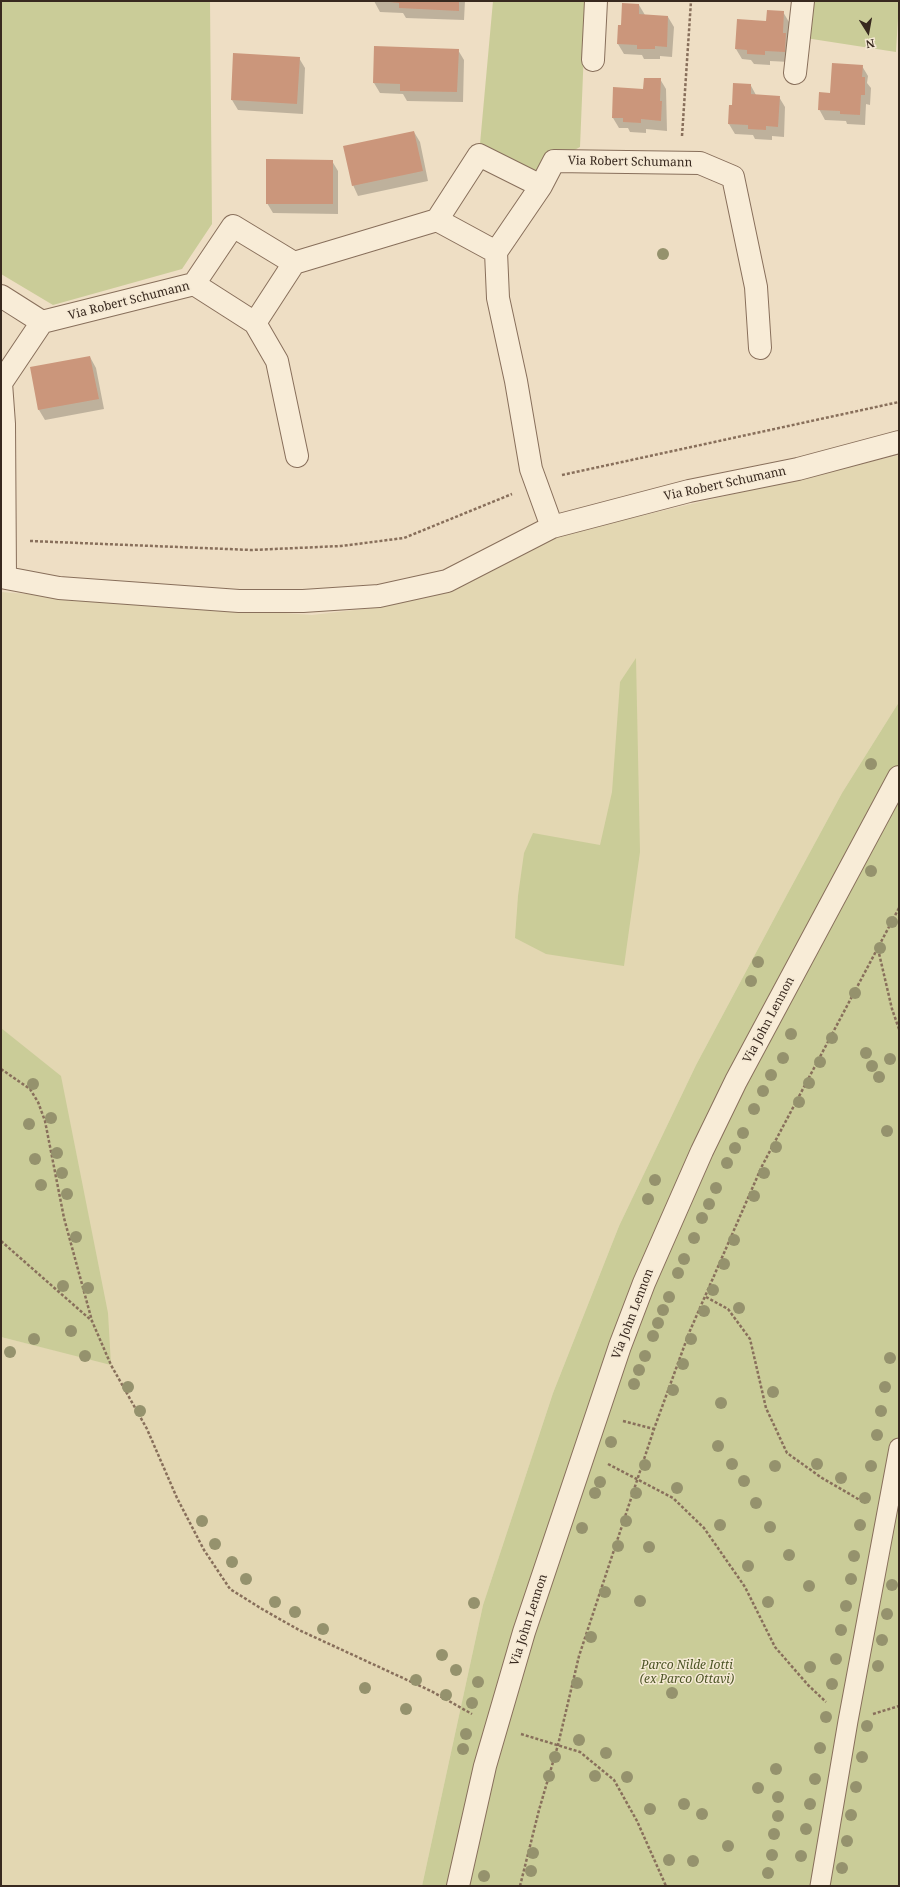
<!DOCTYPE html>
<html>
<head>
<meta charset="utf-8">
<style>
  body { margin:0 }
  #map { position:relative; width:900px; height:1887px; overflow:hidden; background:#eedec4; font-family:"Noto Serif",serif }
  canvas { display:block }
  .frame { position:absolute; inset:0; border:2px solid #38291f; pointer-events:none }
  .north { position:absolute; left:848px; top:12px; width:40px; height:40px; -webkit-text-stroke:3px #f5e9d4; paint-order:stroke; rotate:169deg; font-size:11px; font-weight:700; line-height:16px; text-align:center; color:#38291f }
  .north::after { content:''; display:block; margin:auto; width:14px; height:18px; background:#38291f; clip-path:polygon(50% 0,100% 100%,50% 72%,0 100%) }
</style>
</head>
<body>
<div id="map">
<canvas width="900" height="1887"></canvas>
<div class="frame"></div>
<div class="north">N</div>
</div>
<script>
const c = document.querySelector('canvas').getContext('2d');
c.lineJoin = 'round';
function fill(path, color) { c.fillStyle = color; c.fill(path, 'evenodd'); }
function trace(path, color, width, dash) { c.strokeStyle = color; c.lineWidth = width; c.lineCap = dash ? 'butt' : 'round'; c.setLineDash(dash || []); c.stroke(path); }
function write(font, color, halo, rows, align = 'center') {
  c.font = font + ' "Noto Serif",serif'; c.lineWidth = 3; c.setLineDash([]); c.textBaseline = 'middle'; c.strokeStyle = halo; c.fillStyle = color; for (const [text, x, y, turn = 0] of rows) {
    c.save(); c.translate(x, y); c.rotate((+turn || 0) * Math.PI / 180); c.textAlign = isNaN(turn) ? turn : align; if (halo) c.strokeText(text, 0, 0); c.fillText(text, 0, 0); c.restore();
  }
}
fill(new Path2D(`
  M899,455V702L842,793L783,902L696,1065L619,1226L553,1393L483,1605L422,1886H1V1337L111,1364L1,1069V592L312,615L380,607L450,590L560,535Z`), '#e3d7b2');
fill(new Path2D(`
  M1,1H210L212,224L182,269L53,305L1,274Z
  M493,1H586L580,147L554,161L541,186L479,155Z
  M803,1H899L896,52L799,37Z
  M636,658L640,852L624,966L546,954L515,938L518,896L524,853L533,833L600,845L612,792L620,682Z
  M899,702V1886H422L483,1605L553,1393L619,1226L696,1065L783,902L842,793Z
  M1,1028L61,1076L108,1313L111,1365L1,1337Z`), '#cacc98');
fill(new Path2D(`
  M374,1H465L464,20L406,18L403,13L380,12Z
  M639,5L645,15L668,17L674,27L672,57L660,56V59H644L642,55L624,54L618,44L622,26Z
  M783,12L789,22L790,62L770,61V65L754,64L751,60L742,59L736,49L738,20L767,22Z
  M375,47L458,50L464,60L463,102L407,101L403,94L380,93L374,83Z
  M234,55L299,58L305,68L303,114L238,110L232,100Z
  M862,66L868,76L867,83L871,88L870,105L866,104L865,125L847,124L846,121L825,120L819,109L831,94Z
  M660,79L666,89L667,131L646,129V133L630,132L628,128H619L613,118L644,90Z
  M750,84L756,95L779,97L785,107L784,137L772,136V140L755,139L753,135L735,134L729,124L733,106Z
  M414,132L420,142L428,181L358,196L353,185Z
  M332,161L338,171V214L273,213L267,203Z
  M90,357L96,368L104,409L45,420L39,410L31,368Z`), '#0003');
fill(new Path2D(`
  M381,1H459V11L399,8V3Z
  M622,3L639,4V14L668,16L667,47L655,46V49H637V45L617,44L618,25H621Z
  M767,10L784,11L783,33H786L785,52L765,51V55L747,54V50L735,49L737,19L766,21Z
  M374,46L459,49L457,92L400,91V84L373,83Z
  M233,53L300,57L297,104L231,100Z
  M832,63L863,65L862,77H865V95H861L860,115L840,114V111L818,110L819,92L830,93Z
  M644,78H661L660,101H662L661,121L641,119V123L623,122V118H612L613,87L643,89Z
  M733,83L751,84V94L780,96L778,127L766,126V130L748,129V125L728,124L729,105H732Z
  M414,131L423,171L352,186L343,146Z
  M266,159L333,160V204H266Z
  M90,356L99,399L38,410L30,367Z`), '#cb967b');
const pedestrian = new Path2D(`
  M820,1886L848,1721L899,1448`);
const minor = new Path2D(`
  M593,60L596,1
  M795,73L803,1
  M437,220L479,155L541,186
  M194,284L233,226L294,263
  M1,296L42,322
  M255,323L277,361L297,456
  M1,383L42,322L194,284L255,323L294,263L437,220L496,252
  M1,383L4,424L5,577
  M552,527L531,469L516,381L498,298L496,252L541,186L554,161L700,163L733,177L756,287L760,348
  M1,577L59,588L239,601H303L379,596L447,581L552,527L689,491L798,469L899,442
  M458,1886L485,1766L524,1632L620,1346L644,1283L702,1151L736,1081L899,777`);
trace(pedestrian, '#886f5b', 21);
trace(minor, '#886f5b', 24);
trace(new Path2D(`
  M682,136L691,1
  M562,475L899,402
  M30,541L252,550L341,546L404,538L512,494
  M878,949L892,1009L899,1029
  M1,1069L30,1089L38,1102L45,1121L64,1218L92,1321L111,1365L147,1429L177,1498L204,1550L230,1589L262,1609L299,1630L431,1691L472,1714
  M1,1241L92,1321
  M706,1297L728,1309L750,1339L766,1408L787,1453L822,1478L865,1503
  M623,1421L654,1429
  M608,1464L673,1498L704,1528L745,1587L775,1647L808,1685L826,1702
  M873,1714L899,1706
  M521,1734L580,1752L614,1780L637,1821L666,1886
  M520,1886L539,1810L558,1745L579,1656L654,1429L689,1333L762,1166L899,908`), '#886f5b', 2.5, [3, 2]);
trace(pedestrian, '#f8ecd7', 19);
trace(minor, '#f8ecd7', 22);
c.fillStyle = '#95926d';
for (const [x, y] of [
  [663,254],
  [871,764],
  [871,871],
  [892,922],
  [880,948],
  [758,962],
  [751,981],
  [855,993],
  [791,1034],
  [832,1038],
  [866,1053],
  [783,1058],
  [890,1059],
  [820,1062],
  [872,1066],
  [771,1075],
  [879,1077],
  [809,1083],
  [33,1084],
  [763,1091],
  [799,1102],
  [754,1109],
  [51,1118],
  [29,1124],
  [887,1131],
  [743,1133],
  [776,1147],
  [735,1148],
  [57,1153],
  [35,1159],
  [727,1163],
  [62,1173],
  [764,1173],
  [655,1180],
  [41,1185],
  [716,1188],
  [67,1194],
  [754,1196],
  [648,1199],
  [709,1204],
  [702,1218],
  [76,1237],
  [694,1238],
  [734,1240],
  [684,1259],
  [724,1264],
  [678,1273],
  [63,1286],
  [88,1288],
  [713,1290],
  [669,1297],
  [739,1308],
  [663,1310],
  [704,1311],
  [658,1323],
  [71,1331],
  [653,1336],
  [34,1339],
  [691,1339],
  [10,1352],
  [85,1356],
  [645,1356],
  [890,1358],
  [683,1364],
  [639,1370],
  [634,1384],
  [128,1387],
  [885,1387],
  [673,1390],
  [773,1392],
  [721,1403],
  [140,1411],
  [881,1411],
  [877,1435],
  [611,1442],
  [718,1446],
  [732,1464],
  [817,1464],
  [645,1465],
  [775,1466],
  [871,1466],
  [841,1478],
  [744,1481],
  [600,1482],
  [677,1488],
  [595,1493],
  [636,1493],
  [865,1498],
  [756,1503],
  [202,1521],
  [626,1521],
  [720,1525],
  [860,1525],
  [770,1527],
  [582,1528],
  [215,1544],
  [618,1546],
  [649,1547],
  [789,1555],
  [854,1556],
  [232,1562],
  [748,1566],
  [246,1579],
  [851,1579],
  [892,1585],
  [809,1586],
  [605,1592],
  [640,1601],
  [275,1602],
  [768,1602],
  [474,1603],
  [846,1606],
  [295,1612],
  [887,1614],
  [323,1629],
  [841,1630],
  [591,1637],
  [882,1640],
  [442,1655],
  [836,1659],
  [878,1666],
  [810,1667],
  [456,1670],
  [416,1680],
  [478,1682],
  [577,1683],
  [832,1684],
  [365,1688],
  [672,1693],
  [446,1695],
  [472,1703],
  [406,1709],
  [826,1717],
  [867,1726],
  [466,1734],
  [579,1740],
  [820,1748],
  [463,1749],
  [606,1753],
  [555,1757],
  [862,1757],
  [776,1769],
  [549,1776],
  [595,1776],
  [627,1777],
  [815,1779],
  [856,1787],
  [758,1788],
  [778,1797],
  [684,1804],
  [810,1804],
  [650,1809],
  [702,1814],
  [851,1815],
  [778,1816],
  [806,1829],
  [774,1834],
  [847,1841],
  [728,1846],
  [533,1853],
  [772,1855],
  [801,1856],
  [669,1860],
  [693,1861],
  [842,1868],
  [531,1871],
  [768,1873],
  [484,1876]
]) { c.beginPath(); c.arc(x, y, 6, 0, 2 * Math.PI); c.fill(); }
write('12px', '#38291f', '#f5e9d4', [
  ["Via Robert Schumann",630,162,1],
  ["Via Robert Schumann",129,301,-14],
  ["Via Robert Schumann",725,484,-12],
  ["Via John Lennon",769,1020,-62],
  ["Via John Lennon",633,1314,-69],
  ["Via John Lennon",529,1620,-72]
]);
write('italic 12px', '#4c5425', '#f5e9d4', [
  ["Parco Nilde Iotti",687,1666],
  ["(ex Parco Ottavi)",687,1680]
]);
</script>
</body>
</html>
